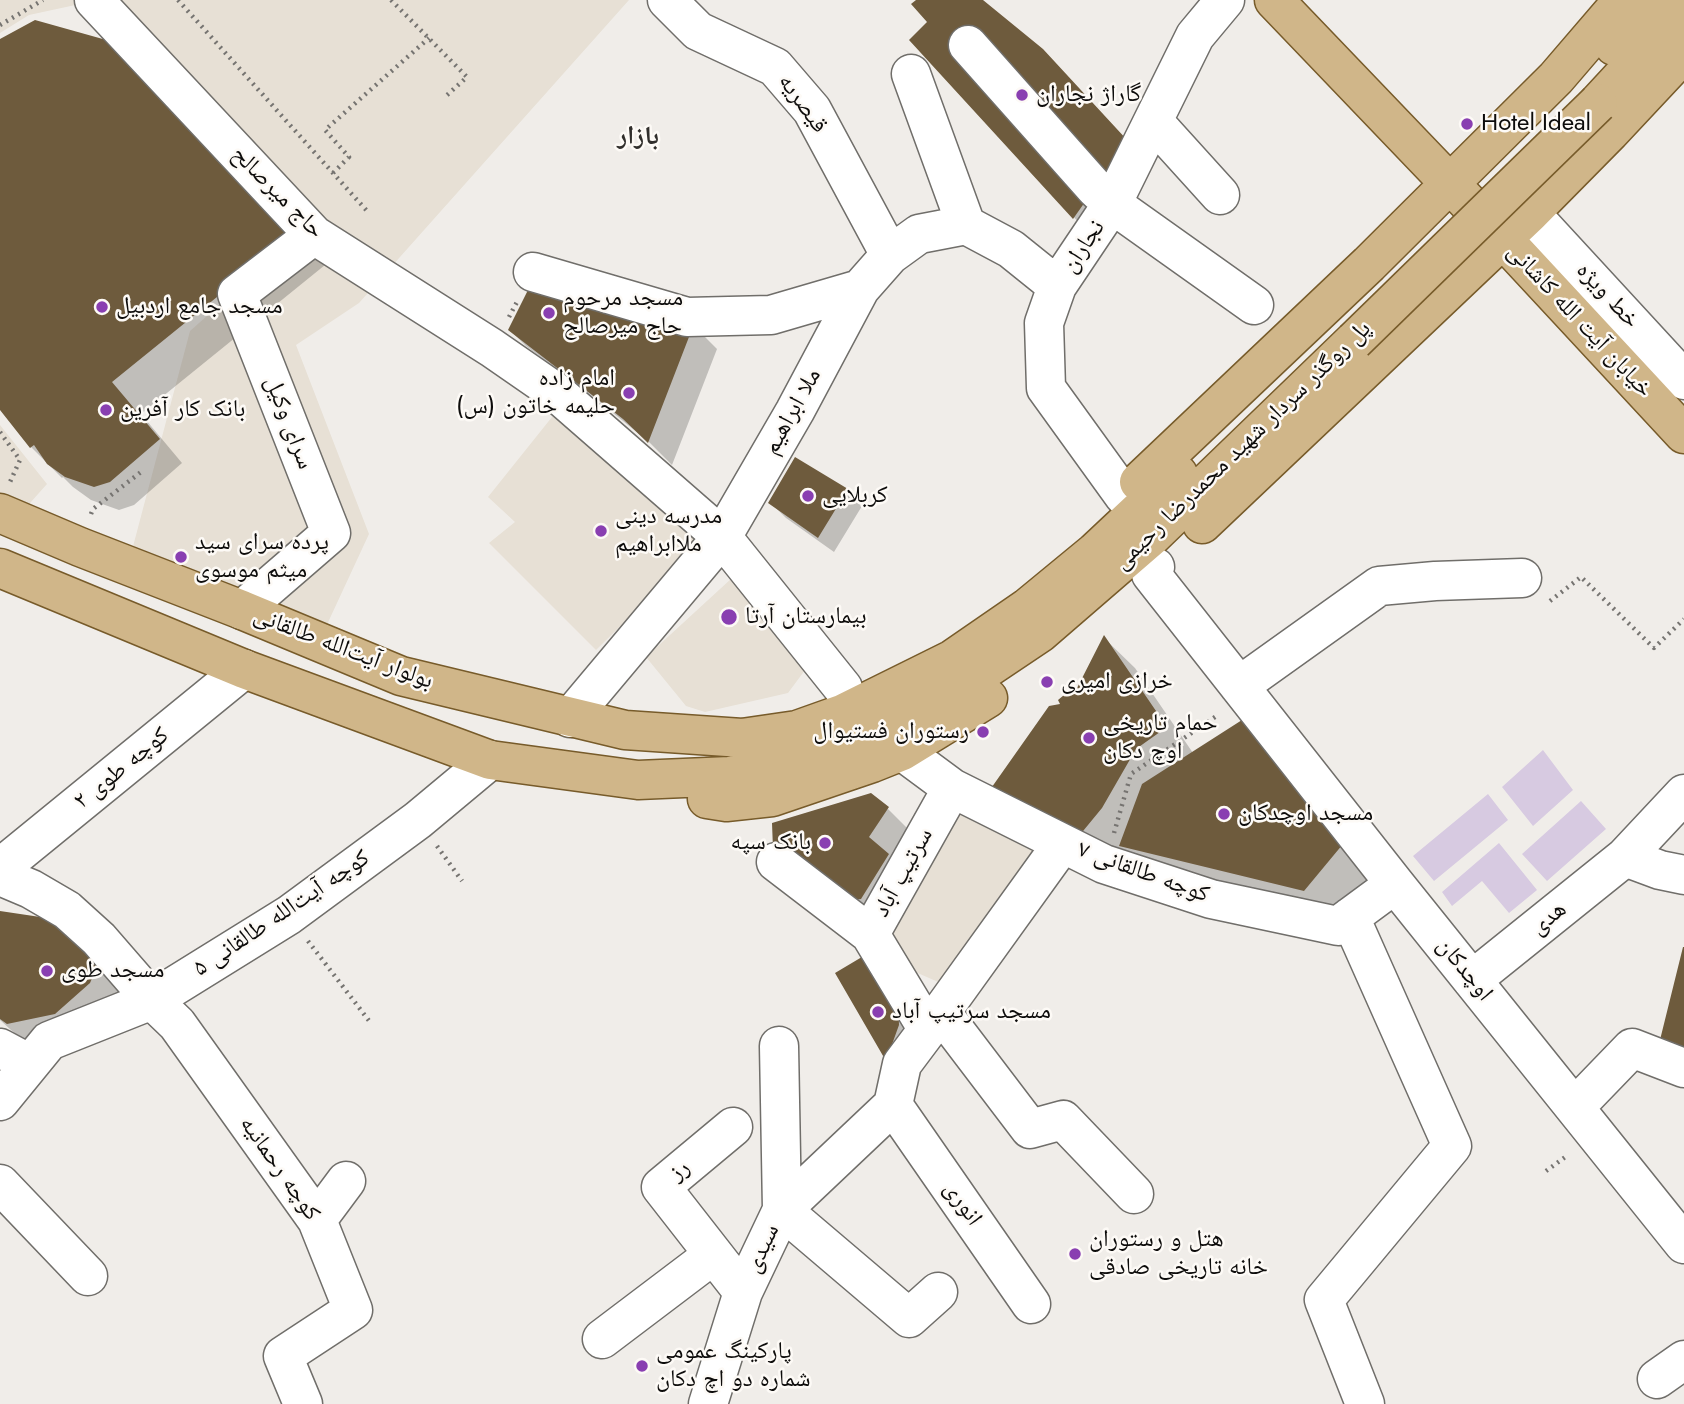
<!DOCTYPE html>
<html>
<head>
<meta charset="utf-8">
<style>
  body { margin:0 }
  canvas { display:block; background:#f0ede9 }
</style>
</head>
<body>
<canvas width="1684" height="1404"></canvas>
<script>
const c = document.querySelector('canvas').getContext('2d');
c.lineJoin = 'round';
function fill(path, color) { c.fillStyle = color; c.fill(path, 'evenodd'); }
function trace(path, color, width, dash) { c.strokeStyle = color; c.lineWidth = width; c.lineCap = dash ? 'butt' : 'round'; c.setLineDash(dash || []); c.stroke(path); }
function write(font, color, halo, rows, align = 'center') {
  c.font = font + ' Jost,"Noto Naskh Arabic",sans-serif'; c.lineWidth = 5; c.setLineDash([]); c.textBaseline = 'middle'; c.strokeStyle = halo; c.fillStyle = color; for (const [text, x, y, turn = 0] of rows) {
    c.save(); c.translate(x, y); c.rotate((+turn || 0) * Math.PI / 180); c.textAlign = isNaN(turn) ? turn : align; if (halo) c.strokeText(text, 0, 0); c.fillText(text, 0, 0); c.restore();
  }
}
fill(new Path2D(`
  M0,0H629L359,303L296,345L369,534L324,631L131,554L190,331L300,233L80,4L29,15L0,33Z
  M560,407L708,540L596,650L489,543L515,522L488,497Z
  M0,425L47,484L22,512L0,501Z
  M732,578L811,662L788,693L705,712L686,706L646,657Z
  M966,801L1050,852L952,988L913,971L880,931Z`), '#e7e0d5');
fill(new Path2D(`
  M1543,750L1573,790L1533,826L1502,787Z
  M1488,794L1508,820L1434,881L1413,856Z
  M1581,801L1606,829L1547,881L1522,854Z
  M1499,843L1537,890L1509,913L1482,881L1452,906L1442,892Z`), '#d7cae1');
fill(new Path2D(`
  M918,0H980L1134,150L1081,225L911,40L941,38Z
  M0,41L325,265L141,414L182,463L134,505L119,510L91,500L73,487L63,477L62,478L31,447L0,407Z
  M693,325L717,349L672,465L649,442L576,383L526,346L510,330Z
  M847,491L862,506L834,552L786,518L771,503Z
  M1104,638L1135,668L1193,753H1272L1372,876L1336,921L1151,876L1124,849L1106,872L1020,825L1063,706L1076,695Z
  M888,809L911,832L884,922L799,872Z
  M0,913L90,947L122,985L113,1006L32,1047L11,1030L0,1020Z
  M887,969L913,1016L887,1060Z`), '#0003');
fill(new Path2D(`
  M916,0H983L1043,49L1128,141L1073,219L909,40L927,22L911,4Z
  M35,20L117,43L296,233L112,382L160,439L110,482L94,487L65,477L47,464L34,445L30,448L0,410V39Z
  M532,282L694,324L648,443L623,419L508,330Z
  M795,457L848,489L818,538L768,503Z
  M1104,635L1167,727L1136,749L1102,808L1074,842L987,794L1049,706L1060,704L1058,700L1070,690L1075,692Z
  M1242,720L1343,844L1304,891L1119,846L1142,784Z
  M871,793L889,807L869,837L889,854L861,899L849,901L773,849L772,823Z
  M0,911L67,921L100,960L90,983L55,1014L7,1024L0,1019Z
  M1683,947H1684V1059L1658,1048Z
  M872,951L898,999L899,1025L886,1061L835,973Z`), '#6e5b3d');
const minor = new Path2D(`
  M94,0L314,235L492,348L557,393L722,537L843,688
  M667,0L698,31L775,67L812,110L890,255
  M968,45L1095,188L1112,204L1254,305
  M911,74L966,225
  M1153,121L1220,195
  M1530,213L1684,380
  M533,272L687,317L771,315L860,289
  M1124,496L1046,388L1044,323L1057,286L1112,204L1195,36L1225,0
  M1155,567L1151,574L1395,884L1684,1244
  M242,610L331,533L237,294L314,235
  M1239,686L1379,586L1435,581L1522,578
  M570,718L722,537L795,411L860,289L890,255L919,234L966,225L1011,249L1057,286
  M902,751L952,788L1104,864L1211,899L1338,926L1395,884
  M1625,857L1684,794
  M776,862L870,934
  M0,868L244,669
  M0,876L31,889L67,910L99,939L152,1000L177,1024L317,1220L353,1310L283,1356L303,1404
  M1350,917L1452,1146L1324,1300L1365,1404
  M1472,980L1625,857L1660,870L1684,875
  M941,1012L1030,1129L1063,1120L1134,1194
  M928,1030L870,934L952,788
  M0,1048L30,1064
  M0,1101L49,1041L152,1000L289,915L418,820L490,760
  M893,1105L1031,1304
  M1575,1107L1632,1048L1684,1068
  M733,1127L661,1187L743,1292
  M0,1184L88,1276
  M782,1210L893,1105L902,1064L941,1012L1062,844
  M782,1210L909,1318L938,1292
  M317,1220L346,1181
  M602,1339L713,1255
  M1657,1379L1684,1360
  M708,1404L743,1292L782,1210L779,1046`);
const major = new Path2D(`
  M1274,0L1503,239L1684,434
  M1614,46L1655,0
  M1598,103L1684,10
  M1139,482L1369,264L1556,78L1623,0
  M0,513L80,547L242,610L401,676L625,730L742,738L797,730L842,714L953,659L1027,608L1095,552L1178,474
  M1202,524L1530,213L1610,132L1684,53
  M0,568L244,669L490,760L638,780L730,776L783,766L843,746L955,690L1040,633L1151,537L1354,341
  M707,799L726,802L772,797L872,763L902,751L988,698`);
trace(minor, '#706e6a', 41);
trace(major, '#775b2a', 41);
trace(new Path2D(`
  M178,0L367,211
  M391,0L467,77L446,96
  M0,25L43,0
  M333,173L349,157L325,130L429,38
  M509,317L518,300
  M0,432L20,460L10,482
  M91,514L93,509L141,472
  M1550,601L1581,577L1654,648L1684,619
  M1114,833L1131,774L1218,715
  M437,846L462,881
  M308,941L370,1022
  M1546,1171L1568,1155`), '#767471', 4.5, [2, 5]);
trace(minor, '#fff', 38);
trace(major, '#d0b689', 38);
const majorBridge = new Path2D(`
  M1354,341L1598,103`);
trace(majorBridge, '#775b2a', 41, []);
trace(majorBridge, '#d0b689', 38);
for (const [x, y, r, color] of [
  [1022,95,7,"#893fb1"],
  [1467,124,7,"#893fb1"],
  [102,307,7,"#893fb1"],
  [549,313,7,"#893fb1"],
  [629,393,7,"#893fb1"],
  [106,410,7,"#893fb1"],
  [808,496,7,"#893fb1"],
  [601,531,7,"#893fb1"],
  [181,557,7,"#893fb1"],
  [729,617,9,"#893fb1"],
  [1047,682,7,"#893fb1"],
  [983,732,7,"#893fb1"],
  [1089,738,7,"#893fb1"],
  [1224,814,7,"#893fb1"],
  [825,843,7,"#893fb1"],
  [47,971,7,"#893fb1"],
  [878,1012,7,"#893fb1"],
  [1075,1254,7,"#893fb1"],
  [642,1366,7,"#893fb1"]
]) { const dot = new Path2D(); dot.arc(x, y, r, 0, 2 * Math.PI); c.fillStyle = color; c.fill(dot); trace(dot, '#fdfaf6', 2.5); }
write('24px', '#0d0c0b', '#fdfaf6', [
  ["گاراژ نجاران",1036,95],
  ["Hotel Ideal",1481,124],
  ["مسجد مرحوم",563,299],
  ["حاج میرصالح",563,327],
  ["مسجد جامع اردبیل",116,307],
  ["امام زاده",615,379,"right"],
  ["حلیمه خاتون (س)",615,407,"right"],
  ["بانک کار آفرین",120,410],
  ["کربلایی",822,496],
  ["مدرسه دینی",615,517],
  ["ملاابراهیم",615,545],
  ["پرده سرای سید",195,543],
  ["میثم موسوی",195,571],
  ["بیمارستان آرتا",745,617],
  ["خرازی امیری",1061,682],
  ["حمام تاریخی",1103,724],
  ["اوچ دکان",1103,752],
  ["رستوران فستیوال",969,732,"right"],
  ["مسجد اوچدکان",1238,814],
  ["بانک سپه",811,843,"right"],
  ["مسجد طوی",61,971],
  ["مسجد سرتیپ آباد",892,1012],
  ["هتل و رستوران",1089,1240],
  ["خانه تاریخی صادقی",1089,1268],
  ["پارکینگ عمومی",656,1352],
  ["شماره دو اچ دکان",656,1380]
], 'left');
write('24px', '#0d0c0b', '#fdfaf6', [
  ["قیصریه",802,104,54],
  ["حاج میرصالح",277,193,45],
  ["نجاران",1084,247,-56],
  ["خط ویژه",1607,296,47],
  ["خیابان آیت الله کاشانی",1579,321,47],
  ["ملا ابراهیم",793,412,-61],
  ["سرای وکیل",288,423,69],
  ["پل روگذر سردار شهید محمدرضا رحیمی",1243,446,-44],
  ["بولوار آیت‌الله طالقانی",343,649,21],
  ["کوچه طوی ۲",122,769,-39],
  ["سرتیپ آباد",904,873,-61],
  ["کوچه طالقانی ۷",1143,873,20],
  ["کوچه آیت‌الله طالقانی ۵",282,914,-34],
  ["هدی",1549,919,-39],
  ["اوچدکان",1464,970,51],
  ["کوچه رحمانیه",279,1169,55],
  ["رز",680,1171,-39],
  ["انوری",962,1204,55],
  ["سیدی",763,1249,-65]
]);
write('bold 26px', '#312f2c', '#fdfaf6', [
  ["بازار",638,138]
]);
</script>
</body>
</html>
